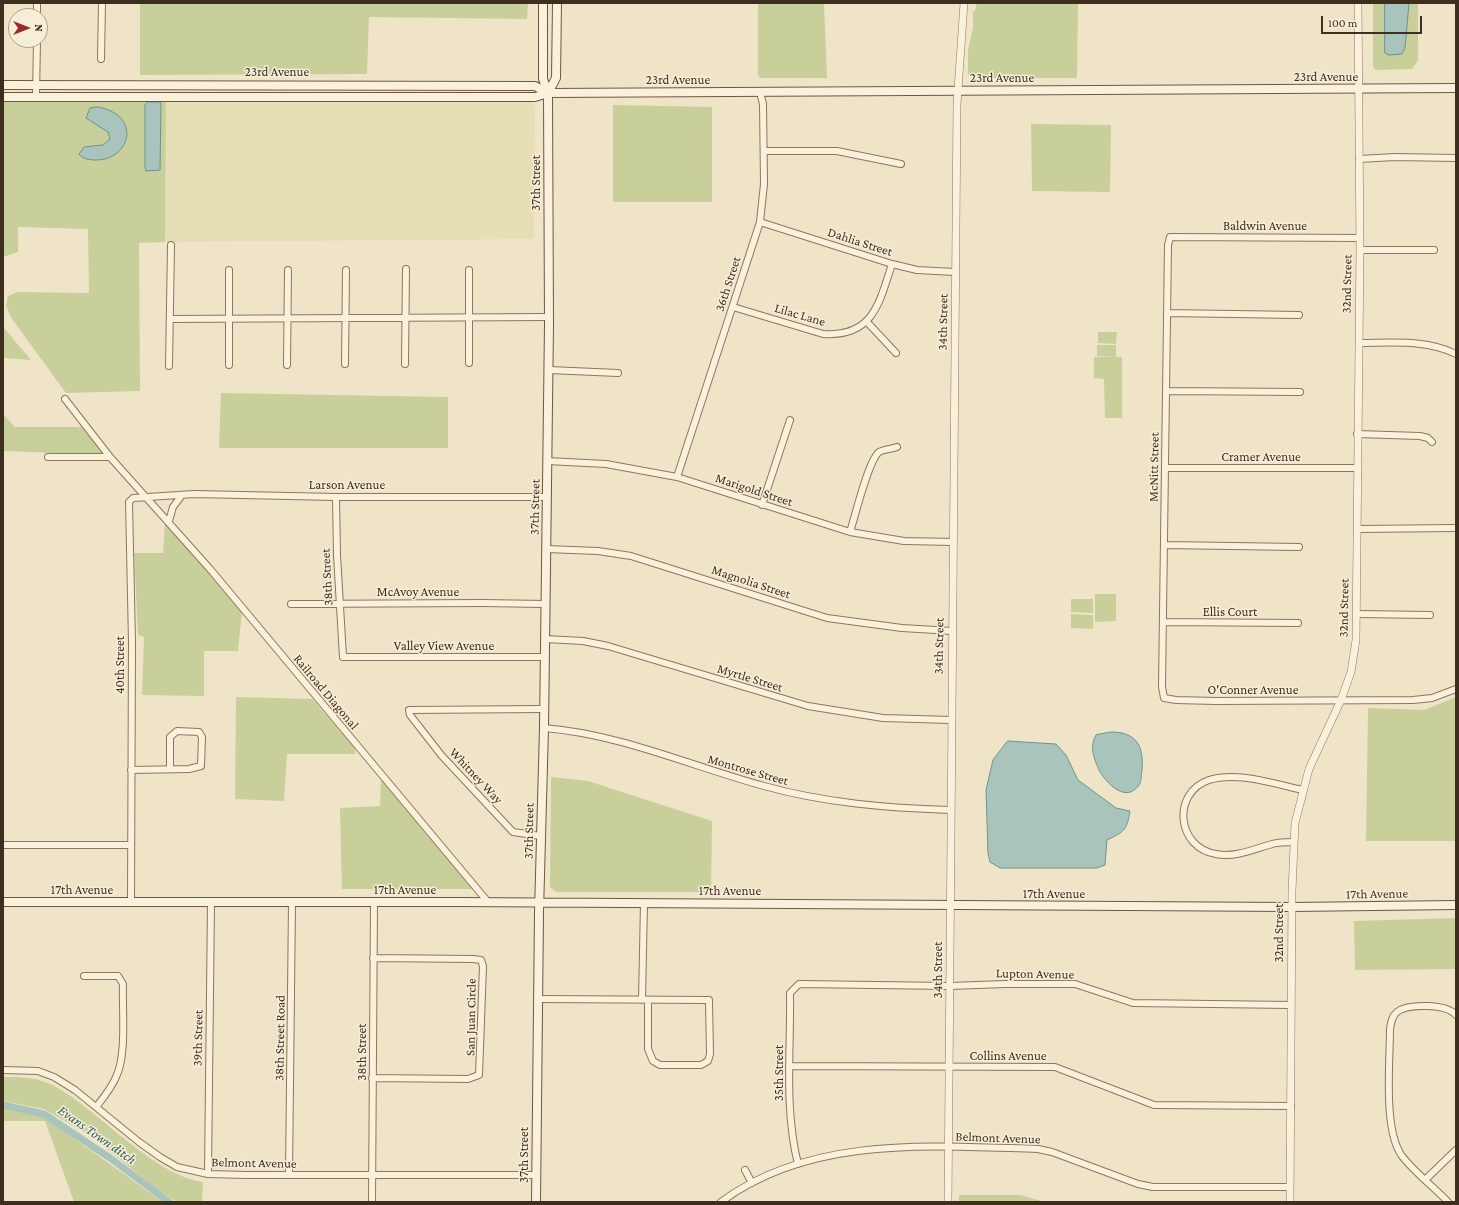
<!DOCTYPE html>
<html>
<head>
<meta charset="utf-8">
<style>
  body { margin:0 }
  #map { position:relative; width:1459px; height:1205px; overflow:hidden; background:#f0e4c8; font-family:"Crimson Pro",serif }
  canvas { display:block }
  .frame { position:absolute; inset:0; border:4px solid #3d2e20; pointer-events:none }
  .north { position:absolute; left:8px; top:8px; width:40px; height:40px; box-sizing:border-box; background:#f7eed8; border:1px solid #ada18e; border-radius:50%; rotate:90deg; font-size:11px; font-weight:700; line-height:16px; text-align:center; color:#3d2e20 }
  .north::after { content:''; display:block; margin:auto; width:14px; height:18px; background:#9e2a2b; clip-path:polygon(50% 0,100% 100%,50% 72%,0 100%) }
  .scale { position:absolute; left:1321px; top:16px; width:101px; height:18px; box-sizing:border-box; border:2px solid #3d2e20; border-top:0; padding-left:5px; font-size:12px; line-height:14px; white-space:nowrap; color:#3d2e20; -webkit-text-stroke:3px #f7eed8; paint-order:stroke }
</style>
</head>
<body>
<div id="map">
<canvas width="1459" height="1205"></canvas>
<div class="frame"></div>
<div class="north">N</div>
<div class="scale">100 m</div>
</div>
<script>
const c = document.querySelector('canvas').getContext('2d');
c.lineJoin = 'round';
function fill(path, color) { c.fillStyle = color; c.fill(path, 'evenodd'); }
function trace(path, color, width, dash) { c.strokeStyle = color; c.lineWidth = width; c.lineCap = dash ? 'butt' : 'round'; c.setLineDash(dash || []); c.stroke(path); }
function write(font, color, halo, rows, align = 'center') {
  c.font = font + ' "Crimson Pro",serif'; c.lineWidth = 3; c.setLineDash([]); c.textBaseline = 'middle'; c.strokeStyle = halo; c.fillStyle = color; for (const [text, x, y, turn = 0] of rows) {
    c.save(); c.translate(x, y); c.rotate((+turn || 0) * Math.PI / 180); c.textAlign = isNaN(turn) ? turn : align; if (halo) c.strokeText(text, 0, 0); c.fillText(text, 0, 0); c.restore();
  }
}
fill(new Path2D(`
  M166,100L530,102L535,107L534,239L165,242Z`), '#e6deb5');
fill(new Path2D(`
  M140,3H528L527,19L369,17L367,74L140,75Z
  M758,3H824L827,78H760L758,75Z
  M977,3H1078L1077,78H975L970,74L968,76V50L973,28V11H975Z
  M1373,3H1418V61L1412,69L1376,70L1373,67Z
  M166,96L165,242L139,243L140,391L66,393L12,319L6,306L8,296L18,292L89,293L88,229L18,227V252L3,257V97Z
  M613,105L712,107V202H613Z
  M1031,124L1111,125L1110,192L1032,191Z
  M3,327L31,360L3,358Z
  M1098,332H1117L1116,344L1098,343Z
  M1097,345H1116V357L1097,356Z
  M1094,357H1122V418H1105L1104,379L1094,378Z
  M221,393L448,397V448H219Z
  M3,414L15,427H81L106,455L3,451Z
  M165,522L242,611L238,651H204V696L142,695L144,637L138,635L134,553H163Z
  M1095,594H1116V621L1095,622Z
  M1071,599H1093V613L1071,612Z
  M1071,614L1093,615V629L1071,628Z
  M236,697L312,699L355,748V754H287L284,801L235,799Z
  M1456,697V841H1366L1368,708L1424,710Z
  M551,777L588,781L712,821L711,892H556L550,887Z
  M381,779L474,889H342L340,808L380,806Z
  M1456,918V969L1355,970L1354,921Z
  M3,1077C17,1077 32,1077 45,1082C57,1086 69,1095 79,1102C112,1127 162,1177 203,1182L202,1202H176L150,1184L94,1138L44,1109L3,1101Z
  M3,1108L44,1117L163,1202H74L45,1121H3Z
  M959,1195H1020L1045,1202H959Z`), '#c9cf9b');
const water = new Path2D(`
  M1385,3H1409L1405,48L1402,54L1389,55L1385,53Z
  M148,102H160L161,104L160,170L146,171L145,168V105Z
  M98,107C143,115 131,162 93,160C87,159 83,159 79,154L84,147L103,145L110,139L108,132L86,118L90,108Z
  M1111,732C1136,732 1144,745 1142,770C1141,775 1142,780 1139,785C1126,804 1106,783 1099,770C1094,758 1089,747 1096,735Z
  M1008,741L1056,744L1066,755L1078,780L1116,808L1130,811C1127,830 1124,832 1107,840L1105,865L1097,868H1000L990,862L988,853L986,790L993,760Z`);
fill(water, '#a9c4bc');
trace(water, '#6f938a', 1);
trace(new Path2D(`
  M3,1105L44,1114L110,1158L169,1202`), '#a9c4bc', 7);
const minor = new Path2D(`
  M37,16V3
  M101,59L102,3
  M36,97L37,40
  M764,151H837L901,164
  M1359,159L1395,157L1456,158
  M760,222L892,264L917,270L955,272
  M1360,238L1170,237L1168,245L1162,687L1164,698L1176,700L1216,701L1413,700L1432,698L1456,689
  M1360,250H1434
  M733,307L823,334C873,337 879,304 892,264
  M1167,313L1299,315
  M170,319L549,317
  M867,322L896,353
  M1359,343C1391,343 1426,339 1456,354
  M469,363V270
  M345,364L346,270
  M405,364L406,269
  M229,365V270
  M287,365L288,270
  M169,366L171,245
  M549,370L618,373
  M1166,391L1300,392
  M65,399L110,457L210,569L488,902
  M1357,434L1420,436L1428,438L1432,442
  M48,457H110
  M547,461L606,464L677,477L850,532L904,541L953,542
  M1165,468H1357
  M677,477L760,222L764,184L763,104L760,92
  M336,497L337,555L343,657H545
  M762,505L790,420
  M169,521L173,507L182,495
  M1357,529L1456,528
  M850,532C855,517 868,461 879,452C884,449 892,449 897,447
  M1164,545L1299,547
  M546,549L598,551L631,556L827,618L902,628L952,631
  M291,604L482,603L545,604
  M1357,614L1430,615
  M1163,622L1298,623
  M545,639L583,641L608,646L808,706L883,718L951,720
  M544,728C620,734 691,766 764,786C825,803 887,808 950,810
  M131,770L189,769L201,766L202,737L199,732L177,731L170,737V769
  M541,836L513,832L442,756L410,715L409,710L544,709
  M1294,842C1286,842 1279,842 1272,844C1254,849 1235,858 1216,854C1177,848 1171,793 1209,780C1238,771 1274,784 1303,790
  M3,845H131
  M131,902L132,643L129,502L133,498L194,494L336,497H547
  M84,976H118L123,984C122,1009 127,1055 116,1077C112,1087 104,1097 97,1106
  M539,999L709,1000L710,1054L708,1061L701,1065H660L653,1061L648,1049V1000
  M642,1000L644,903
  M789,1066L1055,1067L1154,1105L1291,1106
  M3,1070L38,1071L54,1077L75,1090L139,1142L160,1157L177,1167L208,1174L246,1175H536
  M372,1078L468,1079L479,1075L483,966L481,960L473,959L373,958
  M798,1164C784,1108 791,1051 790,993L799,984L950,986L1005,984H1075L1133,1003L1291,1005
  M745,1170L752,1183
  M208,1174L211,902
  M289,1175L292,902
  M1426,1179L1456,1150
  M372,1202L374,902
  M721,1202C811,1135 933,1146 1038,1149L1052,1152L1138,1184L1153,1187H1290
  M1448,1202C1434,1187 1415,1173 1402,1156C1383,1130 1390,1062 1390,1029C1391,1022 1392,1016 1397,1012C1408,1003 1447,1004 1456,1015`);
const tertiary = new Path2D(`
  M948,1202L957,104L964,3
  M1290,1202L1292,891L1295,823L1309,769L1341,700L1351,672L1356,640L1360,250L1358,3`);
const secondary = new Path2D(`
  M3,85L535,86L548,93
  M548,93L556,78L557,3
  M3,97H535L548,93L1456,88
  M3,902H458L1292,907L1456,905
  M536,1202L539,912L544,728L549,324L548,93L543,79V3`);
trace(minor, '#8d765c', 8);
trace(tertiary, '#8d765c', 8);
trace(secondary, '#6f573f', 10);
trace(minor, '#faf1dc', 6);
trace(tertiary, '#faf1dc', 7);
trace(secondary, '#faf1dc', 8);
write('13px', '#3d2e20', '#f7eed8', [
  ["23rd Avenue",277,72],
  ["23rd Avenue",1326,77],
  ["23rd Avenue",1002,78],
  ["23rd Avenue",678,80],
  ["37th Street",536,183,-90],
  ["Baldwin Avenue",1265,226],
  ["Dahlia Street",860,242,18],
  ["36th Street",728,284,-72],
  ["32nd Street",1347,284,-89],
  ["Lilac Lane",800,315,16],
  ["34th Street",943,322,-89],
  ["Cramer Avenue",1261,457],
  ["McNitt Street",1154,467,-89],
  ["Larson Avenue",347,485],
  ["Marigold Street",754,490,18],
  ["37th Street",535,507,-89],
  ["38th Street",327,577,-93],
  ["Magnolia Street",751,582,18],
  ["McAvoy Avenue",418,592],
  ["32nd Street",1344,608,-89],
  ["Ellis Court",1230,612],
  ["Valley View Avenue",444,646],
  ["34th Street",939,646,-89],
  ["40th Street",120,665,-90],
  ["Myrtle Street",750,678,17],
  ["O'Conner Avenue",1253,690],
  ["Railroad Diagonal",326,692,50],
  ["Montrose Street",748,770,16],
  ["Whitney Way",476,776,47],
  ["37th Street",529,831,-89],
  ["17th Avenue",82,890],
  ["17th Avenue",405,890],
  ["17th Avenue",730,891],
  ["17th Avenue",1054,894],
  ["17th Avenue",1377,894,-1],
  ["32nd Street",1279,933,-90],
  ["34th Street",938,970,-90],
  ["Lupton Avenue",1035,974,1],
  ["San Juan Circle",471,1017,-89],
  ["39th Street",198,1038,-89],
  ["38th Street Road",280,1038,-89],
  ["38th Street",362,1052,-90],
  ["Collins Avenue",1008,1056],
  ["35th Street",779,1073,-90],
  ["Belmont Avenue",998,1138,2],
  ["37th Street",524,1155,-90],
  ["Belmont Avenue",254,1163,1]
]);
write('italic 14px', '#2f5d5a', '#f7eed8', [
  ["Evans Town ditch",97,1135,35]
]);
</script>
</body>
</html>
